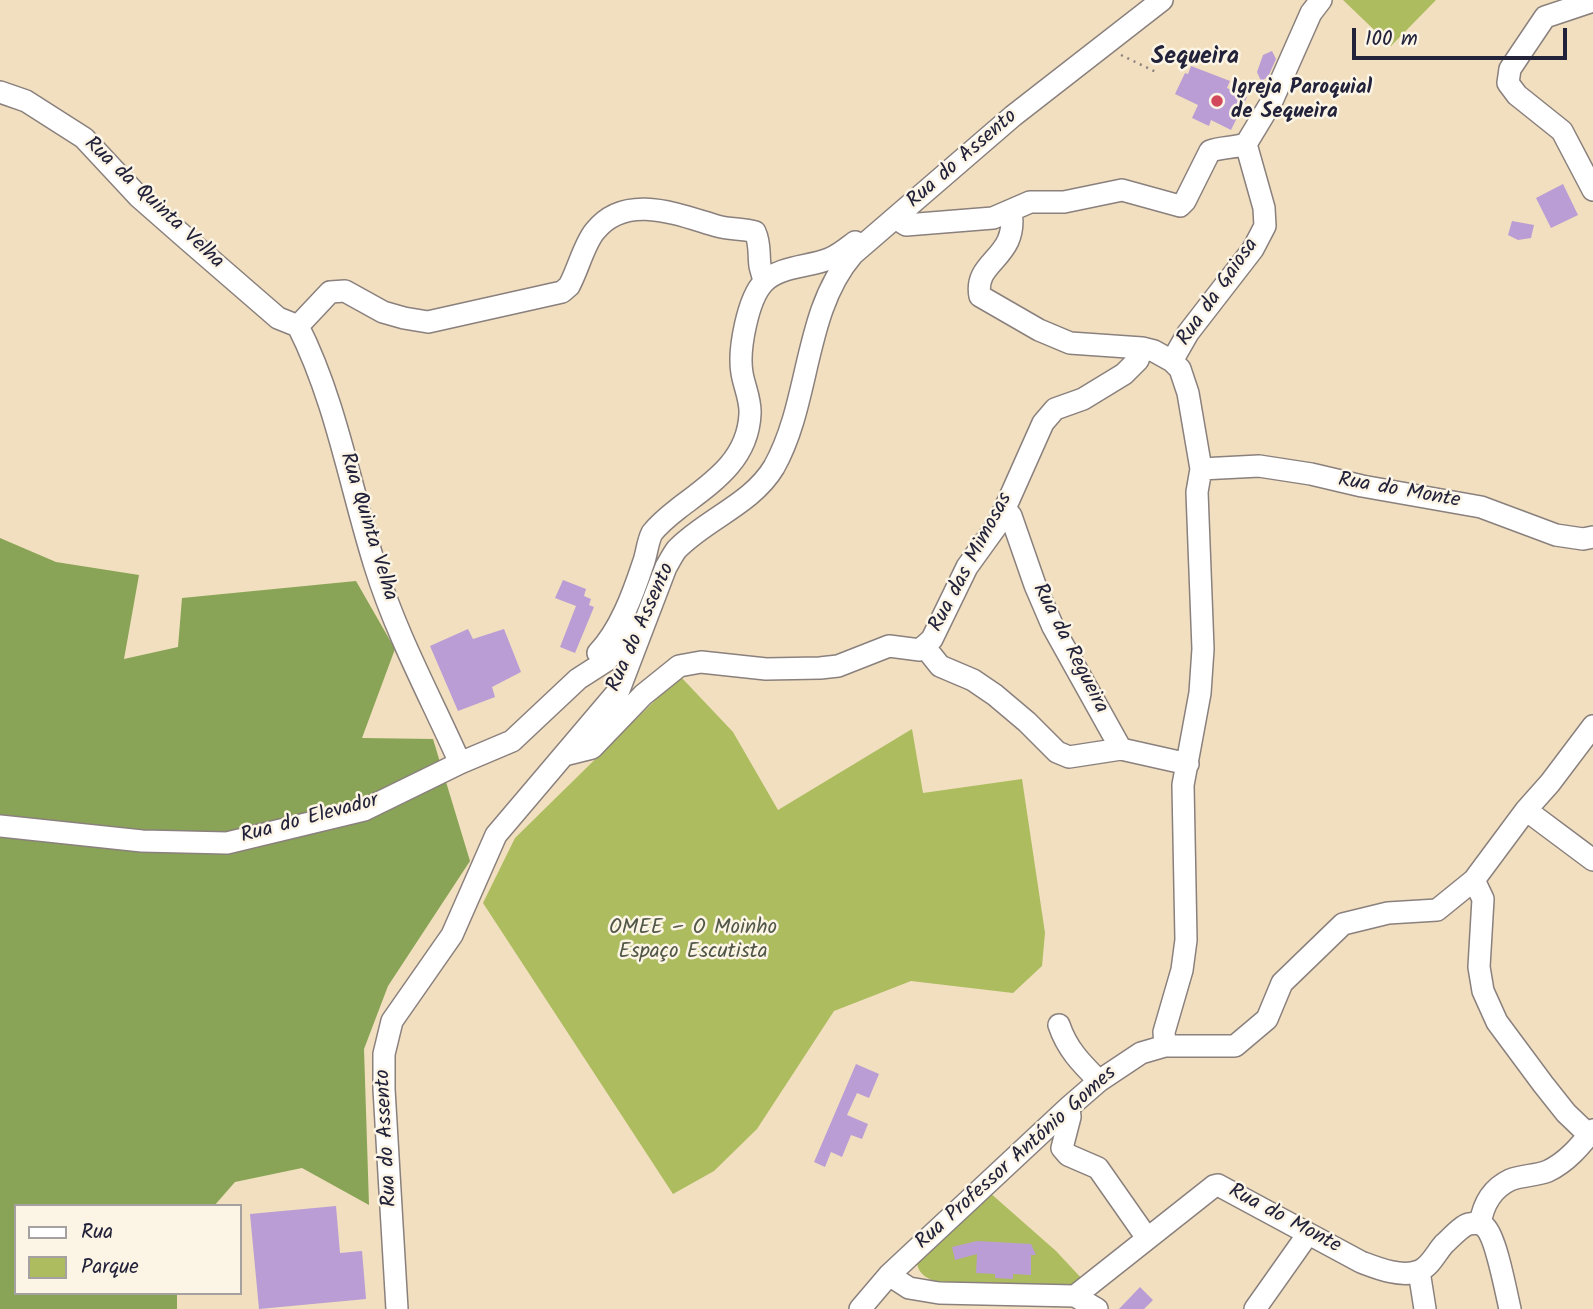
<!DOCTYPE html>
<html>
<head>
<meta charset="utf-8">
<style>
  body { margin:0 }
  #map { position:relative; width:1593px; height:1309px; overflow:hidden; background:#f1dfbf; font-family:Kalam,sans-serif }
  canvas { display:block }
  .legend { position:absolute; left:14px; top:1204px; width:228px; height:91px; box-sizing:border-box; background:#fcf5e5; border:2px solid #a5a1a1; margin:0; padding:9px 12px; list-style:none; font-size:21px; color:#22223b }
  .legend li { display:flex; align-items:center; gap:14px; height:35px }
  .legend b { width:35px; border:2px solid #a5a1a1 }
  .scale { position:absolute; left:1352px; top:28px; width:215px; height:32px; box-sizing:border-box; border:4px solid #22223b; border-top:0; padding-left:9px; font-size:21px; line-height:24px; white-space:nowrap; color:#22223b; -webkit-text-stroke:5px #fcf5e5; paint-order:stroke }
</style>
</head>
<body>
<div id="map">
<canvas width="1593" height="1309"></canvas>
<ul class="legend">
<li><b style="height:9px;background:#fff"></b>Rua</li>
<li><b style="height:19px;background:#acbc5f"></b>Parque</li>
</ul>
<div class="scale">100 m</div>
</div>
<script>
const c = document.querySelector('canvas').getContext('2d');
c.lineJoin = 'round';
function fill(path, color) { c.fillStyle = color; c.fill(path, 'evenodd'); }
function trace(path, color, width, dash) { c.strokeStyle = color; c.lineWidth = width; c.lineCap = dash ? 'butt' : 'round'; c.setLineDash(dash || []); c.stroke(path); }
function write(font, color, halo, rows, align = 'center') {
  c.font = font + ' Kalam,sans-serif'; c.lineWidth = 5; c.setLineDash([]); c.textBaseline = 'middle'; c.strokeStyle = halo; c.fillStyle = color; for (const [text, x, y, turn = 0] of rows) {
    c.save(); c.translate(x, y); c.rotate((+turn || 0) * Math.PI / 180); c.textAlign = isNaN(turn) ? turn : align; if (halo) c.strokeText(text, 0, 0); c.fillText(text, 0, 0); c.restore();
  }
}
fill(new Path2D(`
  M1343,0H1436L1391,46Z
  M680,676L733,732L778,810L912,729L923,793L1022,779L1045,933L1042,966L1013,993L911,981L834,1011L757,1129L714,1171L673,1194L483,903L515,838Z
  M989,1192L1056,1251L1084,1281L1076,1286L941,1284C930,1279 918,1276 917,1262Z`), '#acbc5f');
fill(new Path2D(`
  M0,538L56,562L139,575L124,659L178,647L182,598L356,581L395,649L362,738L433,739L470,861L388,986L364,1049L369,1205L302,1168L235,1182L214,1206H16V1293H177V1309H0Z`), '#89a456');
fill(new Path2D(`
  M1272,51L1276,59L1268,77L1261,81L1257,72L1263,55Z
  M1191,66L1230,81L1227,88L1247,97L1231,130L1211,120L1209,126L1192,118L1198,105L1175,94L1185,73L1188,74Z
  M1563,184L1578,215L1551,228L1536,198Z
  M1512,221L1534,225L1531,238L1518,240L1508,235Z
  M563,580L586,589L584,596L591,599L589,605L594,607L575,653L560,647L576,606L555,598Z
  M468,629L473,639L504,629L521,672L492,687L495,697L458,711L430,646Z
  M856,1064L879,1074L869,1098L857,1093L847,1115L868,1124L862,1139L851,1135L842,1157L831,1152L825,1167L814,1162Z
  M336,1206L340,1253L362,1251L366,1299L259,1309L250,1214Z
  M977,1241L1031,1244L1036,1255H1031V1275L1013,1274V1279L995,1278V1274L976,1273L977,1254L955,1260L952,1247Z
  M1140,1287L1153,1300L1144,1309H1119Z`), '#bb9dd5');
const minor = new Path2D(`
  M1593,1L1545,17L1510,69L1508,83L1517,95L1562,131L1593,190
  M0,92L26,101L84,138L139,197L188,240L278,318L298,326
  M1011,211C1019,259 973,260 980,296L1039,330L1070,343L1142,348L1154,351L1172,361L1180,369L1188,393L1201,469L1197,492L1203,649L1200,693L1183,785L1186,940L1182,970L1164,1032L1165,1046
  M895,218L906,225L993,218L1030,202H1064L1122,190L1180,206L1185,201L1210,151C1221,147 1234,148 1246,144L1272,101L1311,13L1321,0
  M298,326L330,292L345,291L383,312L404,318L428,322L562,292L569,286C578,270 584,244 595,231C626,192 679,215 717,226C730,230 743,228 755,232C763,249 755,263 765,280
  M298,326C336,401 350,486 375,566C396,634 431,698 460,763
  M1172,361L1188,333L1253,249L1265,226L1264,208L1246,144
  M1201,469L1259,466L1311,474L1362,486L1481,507L1556,535L1583,539L1593,537
  M1005,508L1011,516L1035,585L1053,627L1121,749
  M924,646L940,666L973,680L995,695L1027,722L1057,752L1069,757L1121,749L1188,764
  M598,653C620,630 633,594 643,564C647,554 647,543 652,533C659,524 670,515 679,508C712,483 748,460 750,414C751,400 744,386 742,373C738,350 748,298 764,282C780,266 809,267 829,259C839,255 847,248 855,242
  M564,755L592,748L643,695L679,666L701,662L766,669L820,668L838,666L889,646L920,650L932,639L967,567L998,524L1043,423L1055,409L1083,399L1124,374L1138,360L1142,348
  M1526,810L1593,860
  M0,826L142,841L227,843L364,810L460,763L512,741L578,679L606,661L639,627
  M1474,880L1483,899L1479,967L1483,991L1497,1022L1543,1084L1566,1113L1589,1135
  M1059,1025C1067,1049 1081,1063 1099,1081
  M1069,1107L1070,1117L1062,1148L1068,1155L1098,1168L1147,1238
  M1480,1224C1483,1205 1491,1189 1510,1180C1522,1175 1536,1176 1548,1171C1567,1162 1580,1146 1593,1130
  M1419,1271L1425,1309
  M889,1275L909,1288L939,1293L1075,1296L1214,1186L1218,1185L1361,1262C1377,1268 1401,1278 1419,1271C1430,1267 1436,1253 1444,1244C1451,1238 1461,1226 1469,1224C1474,1223 1481,1223 1485,1227C1496,1237 1506,1292 1510,1309
  M1075,1296L1097,1309
  M397,1309L384,1089V1054L392,1021L452,935L496,835L619,690L666,567C669,562 673,554 677,549C706,519 752,504 774,467C811,401 803,312 853,254L1013,116L1162,0
  M860,1309L889,1275L1069,1107L1099,1081L1141,1053L1165,1046H1235L1267,1019L1282,983L1343,924L1388,913L1437,910L1474,880L1526,810L1550,783L1593,726
  M1255,1309L1308,1234`);
trace(minor, '#8a807d', 24);
trace(new Path2D(`
  M1121,55L1158,73`), '#8a807d', 2.5, [2, 5]);
trace(minor, '#fff', 21);
for (const [x, y, r, color] of [
  [1217,101,7,"#d1495b"]
]) { const dot = new Path2D(); dot.arc(x, y, r, 0, 2 * Math.PI); c.fillStyle = color; c.fill(dot); trace(dot, '#fcf5e5', 2.5); }
write('bold 21px', '#22223b', '#fcf5e5', [
  ["Igreja Paroquial",1231,89],
  ["de Sequeira",1231,113]
], 'left');
write('21px', '#22223b', '#fcf5e5', [
  ["Rua do Assento",963,160,-41],
  ["Rua da Quinta Velha",153,204,43],
  ["Rua da Gaiosa",1219,293,-55],
  ["Rua do Monte",1399,492,10],
  ["Rua Quinta Velha",367,527,73],
  ["Rua das Mimosas",972,563,-62],
  ["Rua do Assento",642,628,-66],
  ["Rua da Regueira",1069,649,63],
  ["Rua do Elevador",310,820,-15],
  ["Rua do Assento",388,1138,-93],
  ["Rua Professor António Gomes",1017,1159,-42],
  ["Rua do Monte",1284,1220,28]
]);
write('21px', '#525848', '#fcf5e5', [
  ["OMEE – O Moinho",693,929],
  ["Espaço Escutista",693,953]
]);
write('bold 24px', '#22223b', '#fcf5e5', [
  ["Sequeira",1195,59]
]);
</script>
</body>
</html>
